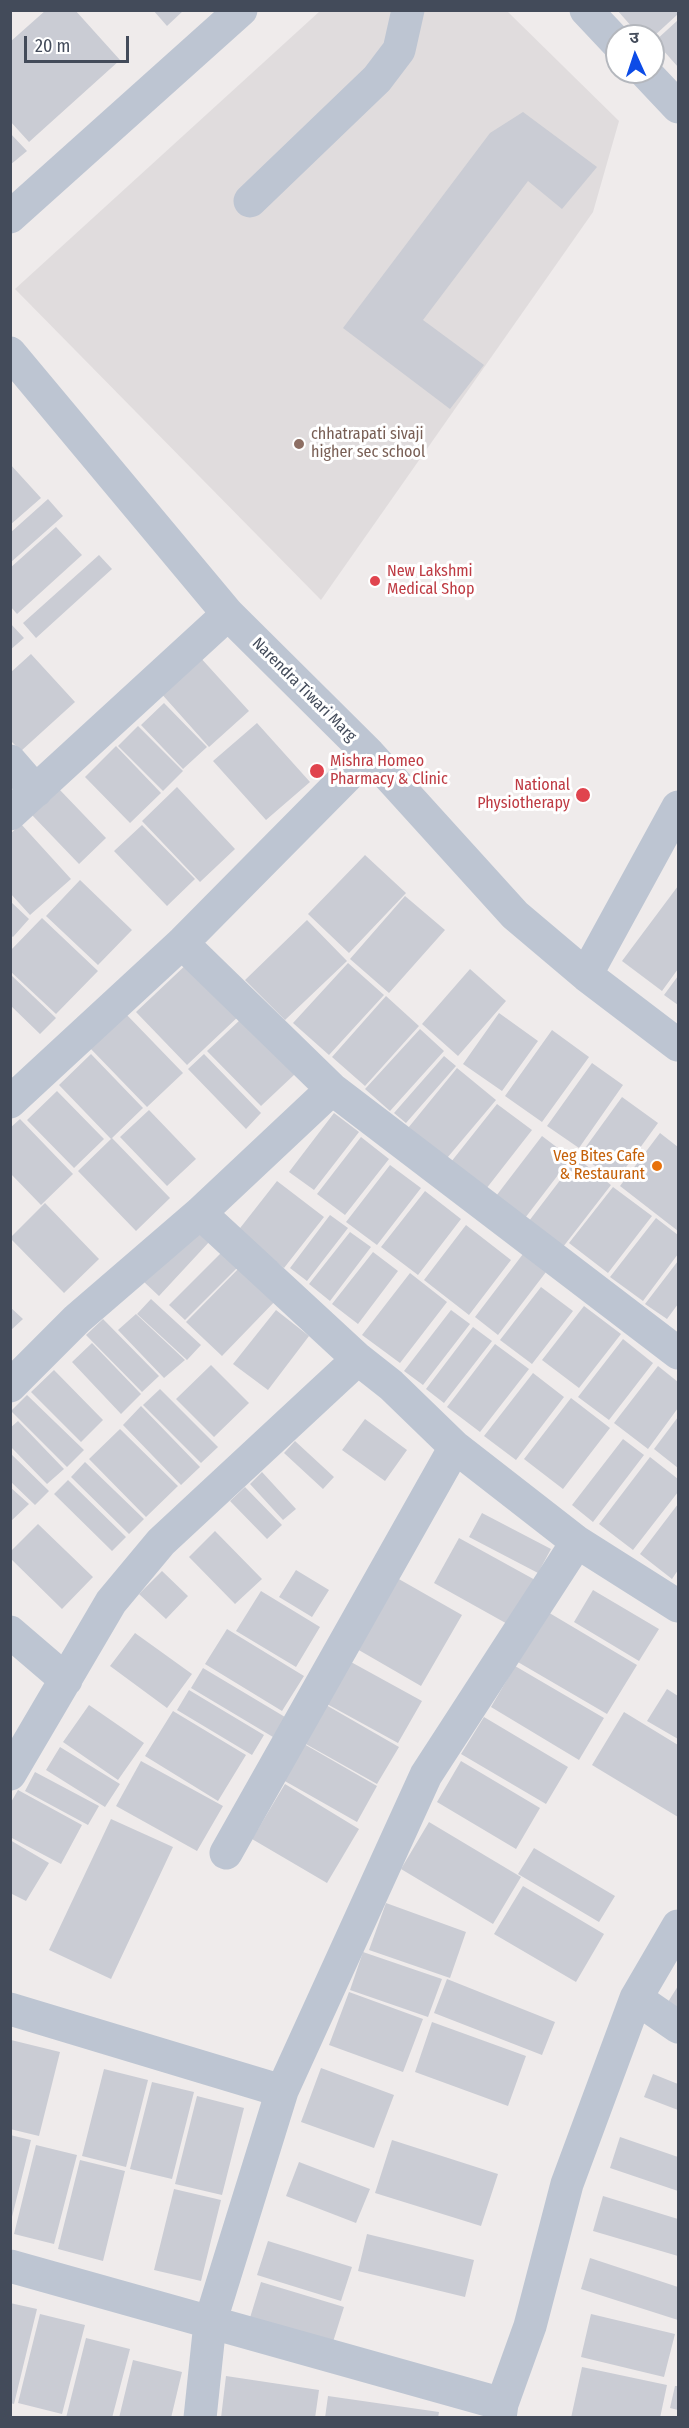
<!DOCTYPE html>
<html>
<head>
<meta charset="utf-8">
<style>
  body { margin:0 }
  #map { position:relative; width:689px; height:2428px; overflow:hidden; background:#efebeb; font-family:"Fira Sans Condensed","Noto Sans Devanagari",sans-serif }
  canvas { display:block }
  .frame { position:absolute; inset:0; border:12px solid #434b5a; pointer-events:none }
  .north { position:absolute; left:605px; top:24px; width:60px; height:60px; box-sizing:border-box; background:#fff; border:2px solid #b4b7bd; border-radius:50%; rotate:357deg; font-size:16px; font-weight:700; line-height:24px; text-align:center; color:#434b5a }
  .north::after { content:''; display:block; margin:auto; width:21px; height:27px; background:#0c4be7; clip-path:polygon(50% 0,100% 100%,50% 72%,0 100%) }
  .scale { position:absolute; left:24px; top:36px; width:105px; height:27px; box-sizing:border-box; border:3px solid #434b5a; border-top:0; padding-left:8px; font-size:18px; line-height:21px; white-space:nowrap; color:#434b5a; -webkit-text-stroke:4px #fff; paint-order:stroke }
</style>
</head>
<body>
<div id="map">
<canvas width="689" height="2428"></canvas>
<div class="frame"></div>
<div class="north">उ</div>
<div class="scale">20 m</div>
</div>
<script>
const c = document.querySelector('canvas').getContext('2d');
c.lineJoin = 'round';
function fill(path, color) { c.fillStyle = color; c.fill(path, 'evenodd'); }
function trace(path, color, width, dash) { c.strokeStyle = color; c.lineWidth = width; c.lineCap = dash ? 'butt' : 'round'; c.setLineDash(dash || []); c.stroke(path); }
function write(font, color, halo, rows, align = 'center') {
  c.font = font + ' "Fira Sans Condensed",sans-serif'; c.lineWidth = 6; c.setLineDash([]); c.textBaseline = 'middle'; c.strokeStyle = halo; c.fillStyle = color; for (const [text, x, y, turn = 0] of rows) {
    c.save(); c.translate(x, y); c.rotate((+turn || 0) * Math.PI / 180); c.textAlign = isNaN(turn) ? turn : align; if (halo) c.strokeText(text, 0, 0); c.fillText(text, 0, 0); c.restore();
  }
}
fill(new Path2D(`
  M320,11H507L619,121L593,212L321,600L15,289Z`), '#e0dcdd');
fill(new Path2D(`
  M46,10H75L120,60L29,142L10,121V42Z
  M153,10H184L167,26Z
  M617,10H678V14L654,36H640Z
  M678,20V67L655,41Z
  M523,112L597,167L562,209L528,181L423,320L484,365L450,409L343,328L490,133Z
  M10,133L27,151L10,165Z
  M10,464L41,498L10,525Z
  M48,499L63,516L10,563V533Z
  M56,527L82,555L17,614L10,606V568Z
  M99,555L112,569L36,638L23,623Z
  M10,623L24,638L10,650Z
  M31,654L75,702L21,751L10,740V673Z
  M199,656L249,711L209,747L159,691Z
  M164,703L207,747L183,769L141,725Z
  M257,723L310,782L266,820L213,761Z
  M138,726L183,771L163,791L118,746Z
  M116,746L161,793L130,823L85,777Z
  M177,787L235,849L200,882L142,821Z
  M59,789L106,838L79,864L32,815Z
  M21,824L71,879L30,915L10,893V834Z
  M142,825L195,879L167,906L114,851Z
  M365,855L406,893L349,953L308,914Z
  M80,880L132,930L98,965L46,916Z
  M678,886V969L662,991L622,961Z
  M405,896L445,930L389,993L350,959Z
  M10,901L29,919L13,937L10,935Z
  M42,918L98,971L56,1014L10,971V951Z
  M307,920L347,961L285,1020L245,980Z
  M190,961L241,1014L187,1065L136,1012Z
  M348,963L384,995L329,1055L293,1023Z
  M470,969L506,1001L458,1056L422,1024Z
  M10,974L56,1018L40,1034L10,1005Z
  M678,976V1005L664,995Z
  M386,996L419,1026L365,1086L332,1057Z
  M125,1013L183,1073L147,1107L89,1047Z
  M499,1013L538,1041L502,1091L463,1064Z
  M241,1019L295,1074L261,1106L207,1051Z
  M420,1029L444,1051L390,1111L365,1089Z
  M552,1030L589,1057L542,1122L505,1096Z
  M91,1054L143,1108L111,1139L59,1085Z
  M204,1054L261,1113L246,1129L188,1069Z
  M444,1056L456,1066L406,1123L394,1113Z
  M592,1063L623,1085L579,1148L547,1126Z
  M457,1068L496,1100L442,1164L404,1133Z
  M57,1091L104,1139L74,1168L27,1120Z
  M622,1097L658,1123L616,1181L580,1155Z
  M497,1104L532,1130L486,1189L451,1162Z
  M149,1110L196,1159L167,1186L120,1137Z
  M334,1113L359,1132L314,1190L289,1172Z
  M20,1119L73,1174L41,1205L10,1173V1128Z
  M660,1133L678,1147V1231L620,1186Z
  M542,1136L571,1158L522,1222L493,1200Z
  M361,1137L389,1159L345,1215L317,1194Z
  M112,1138L170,1198L136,1231L78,1171Z
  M577,1158L611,1185L563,1247L529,1221Z
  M390,1165L421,1188L377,1245L346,1222Z
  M277,1181L324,1217L284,1268L237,1232Z
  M613,1187L652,1216L608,1273L569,1243Z
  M425,1191L461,1219L418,1275L381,1247Z
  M45,1203L99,1259L64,1293L10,1238Z
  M330,1215L348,1228L307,1281L290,1268Z
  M656,1218L678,1235V1254L643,1301L610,1277Z
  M466,1225L511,1260L469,1315L424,1280Z
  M194,1226L210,1241L159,1296L143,1281Z
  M350,1232L371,1247L330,1301L309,1284Z
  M222,1252L238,1267L185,1320L169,1305Z
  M373,1252L398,1271L358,1324L332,1304Z
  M523,1254L546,1272L498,1335L475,1317Z
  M678,1261V1304L667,1319L645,1304Z
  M245,1262L280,1296L222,1356L186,1322Z
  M410,1273L447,1302L400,1363L362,1335Z
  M541,1287L573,1311L532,1364L500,1340Z
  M151,1299L201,1345L187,1360L137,1314Z
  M584,1306L621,1334L579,1388L542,1360Z
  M10,1307L23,1319L10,1331Z
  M276,1310L309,1336L268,1390L233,1364Z
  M451,1310L470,1324L423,1385L404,1371Z
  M136,1314L185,1360L164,1378L118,1330Z
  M103,1319L159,1376L142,1392L86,1335Z
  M473,1327L492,1341L444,1403L426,1389Z
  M623,1339L653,1363L609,1420L578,1397Z
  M92,1343L141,1394L121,1414L72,1362Z
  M495,1344L529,1369L480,1432L447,1407Z
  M211,1365L249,1403L214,1437L176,1399Z
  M658,1366L678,1382V1408L648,1449L614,1423Z
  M54,1370L103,1420L81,1442L31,1392Z
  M533,1373L564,1397L516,1460L484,1436Z
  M160,1389L218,1447L201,1463L143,1405Z
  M27,1395L84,1450L67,1467L11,1411Z
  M571,1398L610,1428L563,1489L524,1459Z
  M141,1406L200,1467L181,1485L123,1425Z
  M678,1417V1468L654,1449Z
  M365,1419L407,1450L385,1481L342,1450Z
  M18,1421L64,1469L47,1484L10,1446V1428Z
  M120,1429L178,1486L146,1517L89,1459Z
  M623,1439L644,1455L593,1522L572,1505Z
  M295,1441L334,1477L323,1489L284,1453Z
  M10,1453L49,1491L35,1505L10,1481Z
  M650,1457L678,1479V1492L633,1550L599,1524Z
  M85,1462L144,1519L129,1534L71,1477Z
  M262,1472L296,1509L283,1520L250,1484Z
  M68,1480L126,1537L112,1551L54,1494Z
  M10,1487L29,1504L10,1522Z
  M245,1487L282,1525L267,1539L230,1501Z
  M678,1504V1570L672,1579L640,1554Z
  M482,1513L551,1549L538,1573L469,1537Z
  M38,1524L93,1577L62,1609L10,1558V1552Z
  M215,1531L262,1579L235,1604L189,1557Z
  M459,1538L537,1581L511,1626L434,1583Z
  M296,1570L329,1590L312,1617L279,1597Z
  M162,1571L188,1596L166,1619L139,1594Z
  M397,1578L462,1615L421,1686L357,1649Z
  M593,1590L659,1629L639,1661L574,1622Z
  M261,1591L320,1627L296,1667L236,1631Z
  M541,1608L637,1665L607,1714L511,1658Z
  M227,1629L304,1676L282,1711L205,1664Z
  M135,1633L192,1674L167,1708L110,1666Z
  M351,1662L422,1701L398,1743L327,1704Z
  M515,1666L604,1718L579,1760L491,1707Z
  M203,1668L285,1717L273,1737L191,1688Z
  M667,1689L678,1696V1739L647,1721Z
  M189,1690L264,1735L252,1755L177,1710Z
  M89,1705L144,1743L118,1780L63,1742Z
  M326,1705L399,1747L377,1784L304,1743Z
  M173,1711L246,1755L218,1801L145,1756Z
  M624,1712L678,1745V1817L592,1765Z
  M484,1717L568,1767L546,1804L461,1754Z
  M304,1744L377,1786L357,1822L283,1780Z
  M60,1747L120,1784L105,1807L46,1770Z
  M141,1761L223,1806L197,1851L116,1806Z
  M461,1761L540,1808L516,1849L437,1802Z
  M35,1772L99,1806L88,1825L25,1791Z
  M285,1784L359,1829L327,1883L252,1839Z
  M18,1790L82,1825L61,1864L10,1837V1804Z
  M111,1819L173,1847L111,1979L49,1950Z
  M429,1822L521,1877L493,1924L401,1869Z
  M10,1840L49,1863L26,1901L10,1893Z
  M534,1848L615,1896L599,1922L518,1874Z
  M523,1886L604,1934L576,1982L494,1934Z
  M386,1903L466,1932L450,1978L369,1950Z
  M363,1952L442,1979L428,2017L350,1990Z
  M447,1979L555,2022L542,2055L434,2013Z
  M678,1986V2008L668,2002Z
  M349,1992L423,2019L403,2072L329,2045Z
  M432,2022L526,2056L508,2106L415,2072Z
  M11,2040L60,2052L39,2136L10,2129Z
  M321,2068L394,2095L374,2148L301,2122Z
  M104,2069L148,2080L126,2167L82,2156Z
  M653,2074L678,2084V2110L644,2097Z
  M152,2082L194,2092L172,2179L130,2169Z
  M197,2096L244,2108L222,2195L175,2184Z
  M10,2135L31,2140L11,2221H10Z
  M620,2137L678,2157V2191L610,2168Z
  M392,2140L498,2174L481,2226L375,2193Z
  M36,2145L77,2155L54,2244L14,2234Z
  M80,2160L125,2171L103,2261L58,2249Z
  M299,2162L370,2189L356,2223L286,2196Z
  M174,2189L221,2200L201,2281L154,2270Z
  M603,2196L678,2219V2256L593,2231Z
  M367,2234L474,2260L465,2297L358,2271Z
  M268,2241L352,2267L341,2301L257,2275Z
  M590,2258L678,2287V2320L581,2289Z
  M261,2282L344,2307L332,2345L249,2321Z
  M10,2303L37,2309L14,2404L10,2403Z
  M40,2314L85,2325L62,2414L18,2403Z
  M591,2314L675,2334L664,2377L581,2357Z
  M86,2338L130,2349L112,2418H66Z
  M133,2360L182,2372L171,2418H119Z
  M582,2367L667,2385L660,2418H571Z
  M226,2376L319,2390L315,2418H221Z
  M675,2386H678V2410L670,2408Z
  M328,2396L439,2412L438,2418H325Z`), '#caccd4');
trace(new Path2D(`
  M586,10L617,43
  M645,72L678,107
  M250,201L377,79L399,50L408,10
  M10,217L241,10
  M10,353L228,614L369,754L515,915L586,975L678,1045
  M10,761L36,791
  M10,814L228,614
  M182,943L332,1089L678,1353
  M586,975L678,807
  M10,1102L182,943L369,754
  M200,1213L358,1359L391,1385L455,1447L577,1542L678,1606
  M10,1386L77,1319L200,1213L332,1089
  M10,1632L66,1680
  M10,1774L111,1602L161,1542L358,1359
  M226,1853L455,1447
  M636,1998L678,2027
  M10,2009L282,2091
  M10,2266L502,2404
  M200,2418L210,2323L282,2091L426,1775L577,1542
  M500,2418L502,2404L530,2326L567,2184L636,1998L678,1926`), '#bdc5d2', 33);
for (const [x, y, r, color] of [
  [299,444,6,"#8d6e63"],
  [375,581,6,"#e0444e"],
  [317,771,8,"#e0444e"],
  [583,795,8,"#e0444e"],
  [657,1166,6,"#e8710a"]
]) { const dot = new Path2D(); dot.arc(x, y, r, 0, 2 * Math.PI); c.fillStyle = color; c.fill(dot); trace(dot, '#fff', 2); }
write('16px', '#785e54', '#fff', [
  ["chhatrapati sivaji",311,435],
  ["higher sec school",311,453]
], 'left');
write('16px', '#be3a42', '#fff', [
  ["New Lakshmi",387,572],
  ["Medical Shop",387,590],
  ["Mishra Homeo",330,762],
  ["Pharmacy & Clinic",330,780],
  ["National",570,786,"right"],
  ["Physiotherapy",570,804,"right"]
], 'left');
write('16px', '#434b5a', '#fff', [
  ["Narendra Tiwari Marg",304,690,45]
]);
write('16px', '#c56008', '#fff', [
  ["Veg Bites Cafe",645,1157],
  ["& Restaurant",645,1175]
], 'right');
</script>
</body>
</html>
